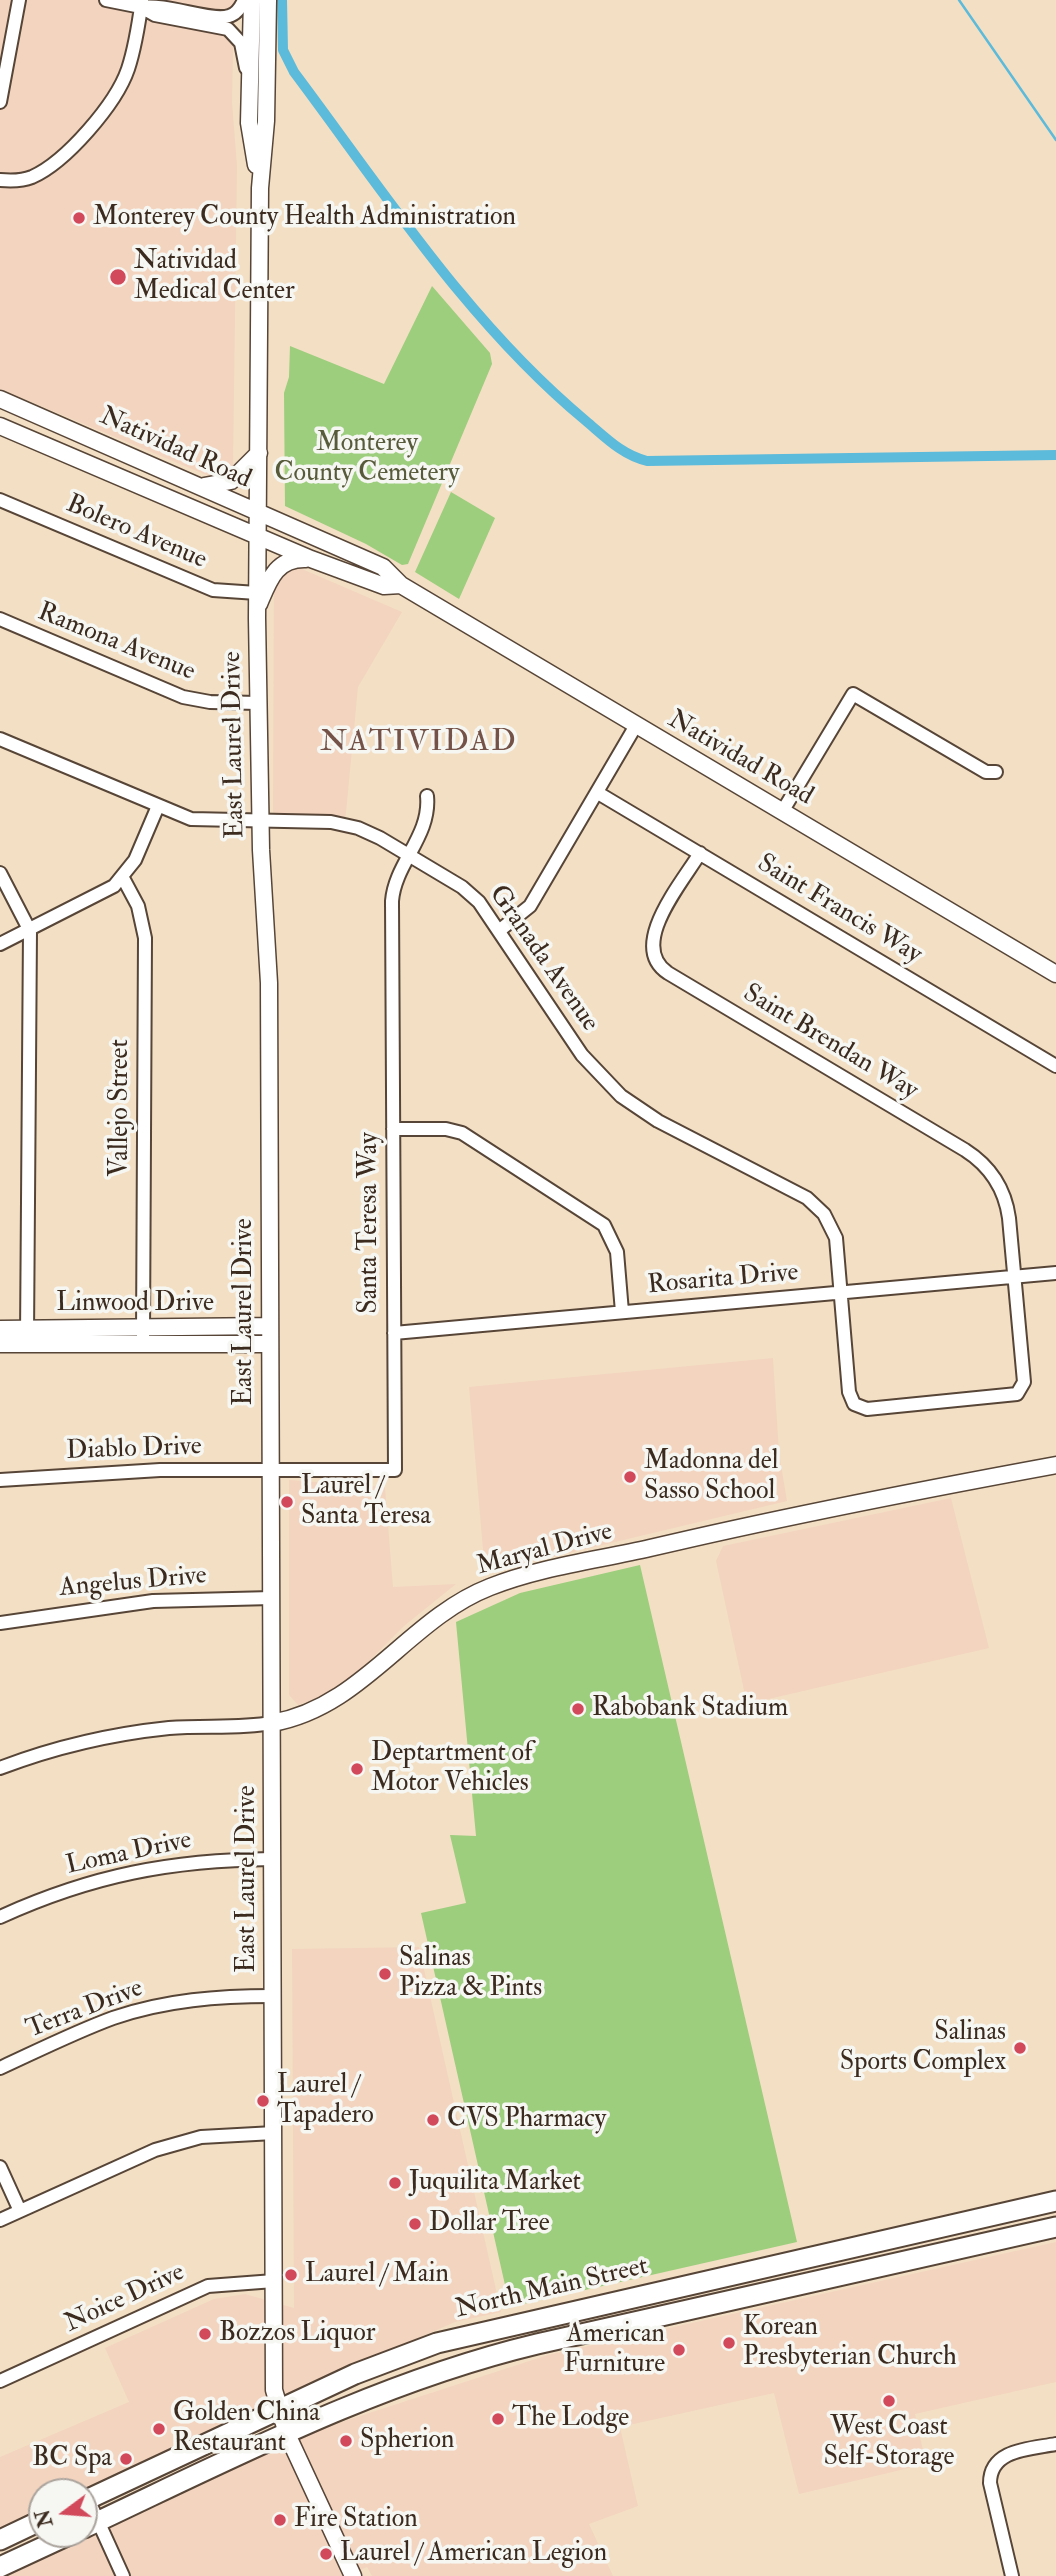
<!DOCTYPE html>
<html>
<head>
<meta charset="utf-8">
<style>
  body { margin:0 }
  #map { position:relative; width:1056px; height:2576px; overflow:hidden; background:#f3dfc4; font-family:"IM FELL Double Pica",serif }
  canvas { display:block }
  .north { position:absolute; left:28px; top:2478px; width:70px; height:70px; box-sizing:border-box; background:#f6f6f2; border:2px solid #aba49d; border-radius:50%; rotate:254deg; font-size:19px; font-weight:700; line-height:28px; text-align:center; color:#3b2a1e }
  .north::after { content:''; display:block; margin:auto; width:24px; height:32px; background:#d1495b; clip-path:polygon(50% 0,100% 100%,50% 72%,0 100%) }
</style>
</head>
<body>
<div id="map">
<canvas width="1056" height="2576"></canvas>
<div class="north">N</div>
</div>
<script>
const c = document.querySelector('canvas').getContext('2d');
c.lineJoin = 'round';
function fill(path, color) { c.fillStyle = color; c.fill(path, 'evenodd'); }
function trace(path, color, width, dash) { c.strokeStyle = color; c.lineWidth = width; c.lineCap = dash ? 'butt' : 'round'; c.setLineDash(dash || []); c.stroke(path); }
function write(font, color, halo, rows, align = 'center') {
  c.font = font + ' "IM FELL Double Pica",serif'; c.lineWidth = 7; c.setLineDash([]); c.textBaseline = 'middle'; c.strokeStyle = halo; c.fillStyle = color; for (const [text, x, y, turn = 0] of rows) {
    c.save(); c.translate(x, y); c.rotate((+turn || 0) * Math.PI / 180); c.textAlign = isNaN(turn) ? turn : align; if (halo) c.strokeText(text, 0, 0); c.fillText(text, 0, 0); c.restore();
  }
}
fill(new Path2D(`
  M0,0H234L232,102L237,166L233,466L228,473L216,479L0,389Z
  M274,557L402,612L358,687L345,823L273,817Z
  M773,1358L779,1453L787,1501L485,1573L469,1387Z
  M289,1480L385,1487L393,1587L456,1584L404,1626L354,1676L320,1697L298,1705L289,1695Z
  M951,1498L989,1648L747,1704L716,1561L723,1546Z
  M419,1947L501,2312L455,2322L306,2387L82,2492H42V2511L0,2529V2457L129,2402L105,2348L214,2299L245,2294L294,2308L292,1949Z
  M1056,2242V2382L915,2414L926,2464L799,2494L774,2393L620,2427L638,2506L589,2524L613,2576H372L367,2567L346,2576H7L317,2430L548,2355Z`), '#f3d4bf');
fill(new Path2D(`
  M432,286L490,353L492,364L408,564L402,565L366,544L285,506L284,393L289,377L290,346L384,384Z
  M451,492L495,518L459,599L415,572Z
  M640,1565L797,2242L510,2307L421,1913L466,1903L450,1835L476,1836L456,1622L520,1593Z`), '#9cce7d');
trace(new Path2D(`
  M959,0L1056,140`), '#5cbada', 2.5);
trace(new Path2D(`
  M282,0L283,50L294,72C384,192 469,324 586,421C605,437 622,455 647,461L1056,455`), '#5cbada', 10);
const street = new Path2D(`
  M106,0L141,7L155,15L228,29L241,43L246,68
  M141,7C167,3 211,22 229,16C237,14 241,7 244,0
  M0,102L19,0
  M0,180C11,181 22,181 32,177C66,162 116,104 128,69C135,48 139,22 142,0
  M0,500L213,590L257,593
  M0,619L183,697L210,702L259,703
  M0,739L191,819L331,822L358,828L380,838L462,887L479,902L582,1055L621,1096L658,1121L807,1198L824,1214L836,1238L849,1392L854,1404L867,1409L1017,1394L1024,1382L1009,1218C1005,1189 990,1166 965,1150L668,973C627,946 682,883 700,853
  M598,793L1056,1066
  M782,812L853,694L986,772H996
  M0,873L30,931L27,1336
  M123,878L138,906L145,938L143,1336
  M500,930L530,906L635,727
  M0,944L114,886L135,860L158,806
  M393,1129H446L462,1133L604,1225L617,1252L622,1312
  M394,1333L1056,1273
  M0,1480L160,1470H395L392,901C395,863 431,836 427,796
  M0,1623L153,1601L272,1598
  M0,1768C55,1747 111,1734 169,1728C204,1725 238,1729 272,1723
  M0,1917C92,1875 172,1860 272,1859
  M0,2068C37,2051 75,2032 113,2018C165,2000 219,1996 273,1996
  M0,2167L20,2211
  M0,2220L155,2150L201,2137L274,2133
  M0,2381L208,2286L274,2281
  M88,2499L123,2576
  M1012,2576L990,2483C990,2449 1030,2449 1056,2444`);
const secondary = new Path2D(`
  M252,0L249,123L256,165
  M268,0L266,121L260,188L257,618L261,850L269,983L274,2390L287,2434L353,2576
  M0,399L383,567L401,585L1056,974
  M0,426L311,559L384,586L401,585
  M204,486L231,481L259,453
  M259,604C269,580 276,558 306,559
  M0,1329L270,1326
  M0,1344H270
  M272,1723C363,1707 408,1619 490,1587C540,1567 598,1560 650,1548C785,1516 920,1490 1056,1465`);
const primary = new Path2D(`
  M84,2501L355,2374L437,2343L1056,2201
  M84,2528C231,2459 378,2382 537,2344L1056,2227
  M0,2540L42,2520
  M0,2567L71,2534`);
trace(street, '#574537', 16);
trace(secondary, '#574537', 19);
trace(primary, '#574537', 23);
trace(street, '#fff', 12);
trace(secondary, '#fff', 16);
trace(primary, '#fff', 19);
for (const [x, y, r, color] of [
  [79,218,7,"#d1495b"],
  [118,277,9,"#d1495b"],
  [630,1477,7,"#d1495b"],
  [287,1502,7,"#d1495b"],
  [578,1709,7,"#d1495b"],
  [357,1769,7,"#d1495b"],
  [385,1974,7,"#d1495b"],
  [1020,2048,7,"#d1495b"],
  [263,2101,7,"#d1495b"],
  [433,2120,7,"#d1495b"],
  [395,2183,7,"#d1495b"],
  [415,2224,7,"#d1495b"],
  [291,2275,7,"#d1495b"],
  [205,2334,7,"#d1495b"],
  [729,2343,7,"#d1495b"],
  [679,2350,7,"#d1495b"],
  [889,2401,7,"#d1495b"],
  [498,2419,7,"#d1495b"],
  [159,2429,7,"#d1495b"],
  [346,2441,7,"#d1495b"],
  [126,2459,7,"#d1495b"],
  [280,2520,7,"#d1495b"],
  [326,2554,7,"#d1495b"]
]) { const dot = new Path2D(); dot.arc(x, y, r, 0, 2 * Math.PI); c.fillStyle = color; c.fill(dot); trace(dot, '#f6f6f2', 2.5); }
write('26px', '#3b2a1e', '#f6f6f2', [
  ["Monterey County Health Administration",93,218],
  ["Natividad",134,262],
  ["Medical Center",134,292],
  ["Madonna del",644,1462],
  ["Sasso School",644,1492],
  ["Laurel /",301,1487],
  ["Santa Teresa",301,1517],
  ["Rabobank Stadium",592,1709],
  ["Deptartment of",371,1754],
  ["Motor Vehicles",371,1784],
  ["Salinas",399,1959],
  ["Pizza & Pints",399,1989],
  ["Salinas",1006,2033,"right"],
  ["Sports Complex",1006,2063,"right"],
  ["Laurel /",277,2086],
  ["Tapadero",277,2116],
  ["CVS Pharmacy",447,2120],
  ["Juquilita Market",409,2183],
  ["Dollar Tree",429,2224],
  ["Laurel / Main",305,2275],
  ["Korean",743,2328],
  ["Presbyterian Church",743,2358],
  ["Bozzos Liquor",219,2334],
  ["American",665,2335,"right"],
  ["Furniture",665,2365,"right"],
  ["Golden China",173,2414],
  ["Restaurant",173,2444],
  ["The Lodge",512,2419],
  ["West Coast",889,2428,"center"],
  ["Self-Storage",889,2458,"center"],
  ["Spherion",360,2441],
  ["BC Spa",112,2459,"right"],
  ["Fire Station",294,2520],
  ["Laurel / American Legion",340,2554]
], 'left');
write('26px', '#585b3a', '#f6f6f2', [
  ["Monterey",367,444],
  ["County Cemetery",367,474]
]);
write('26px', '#3b2a1e', '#f6f6f2', [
  ["Natividad Road",175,449,24],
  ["Bolero Avenue",136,533,23],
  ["Ramona Avenue",116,643,22],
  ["East Laurel Drive",235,745,-91],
  ["Natividad Road",740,759,30],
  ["Saint Francis Way",839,910,31],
  ["Granada Avenue",543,959,55],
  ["Saint Brendan Way",830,1043,31],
  ["Vallejo Street",121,1108,-90],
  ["Santa Teresa Way",370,1223,-90],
  ["Rosarita Drive",723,1280,-5],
  ["Linwood Drive",135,1304],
  ["East Laurel Drive",245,1312,-90],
  ["Diablo Drive",134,1450,-2],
  ["Maryal Drive",545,1550,-15],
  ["Angelus Drive",133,1583,-5],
  ["Loma Drive",129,1854,-12],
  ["East Laurel Drive",248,1879,-90],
  ["Terra Drive",85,2010,-21],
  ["North Main Street",552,2289,-13],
  ["Noice Drive",125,2299,-25]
]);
c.letterSpacing = '2px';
write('30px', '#755247', '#f6f6f2', [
  ["NATIVIDAD",419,744]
]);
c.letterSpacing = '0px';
</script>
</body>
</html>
